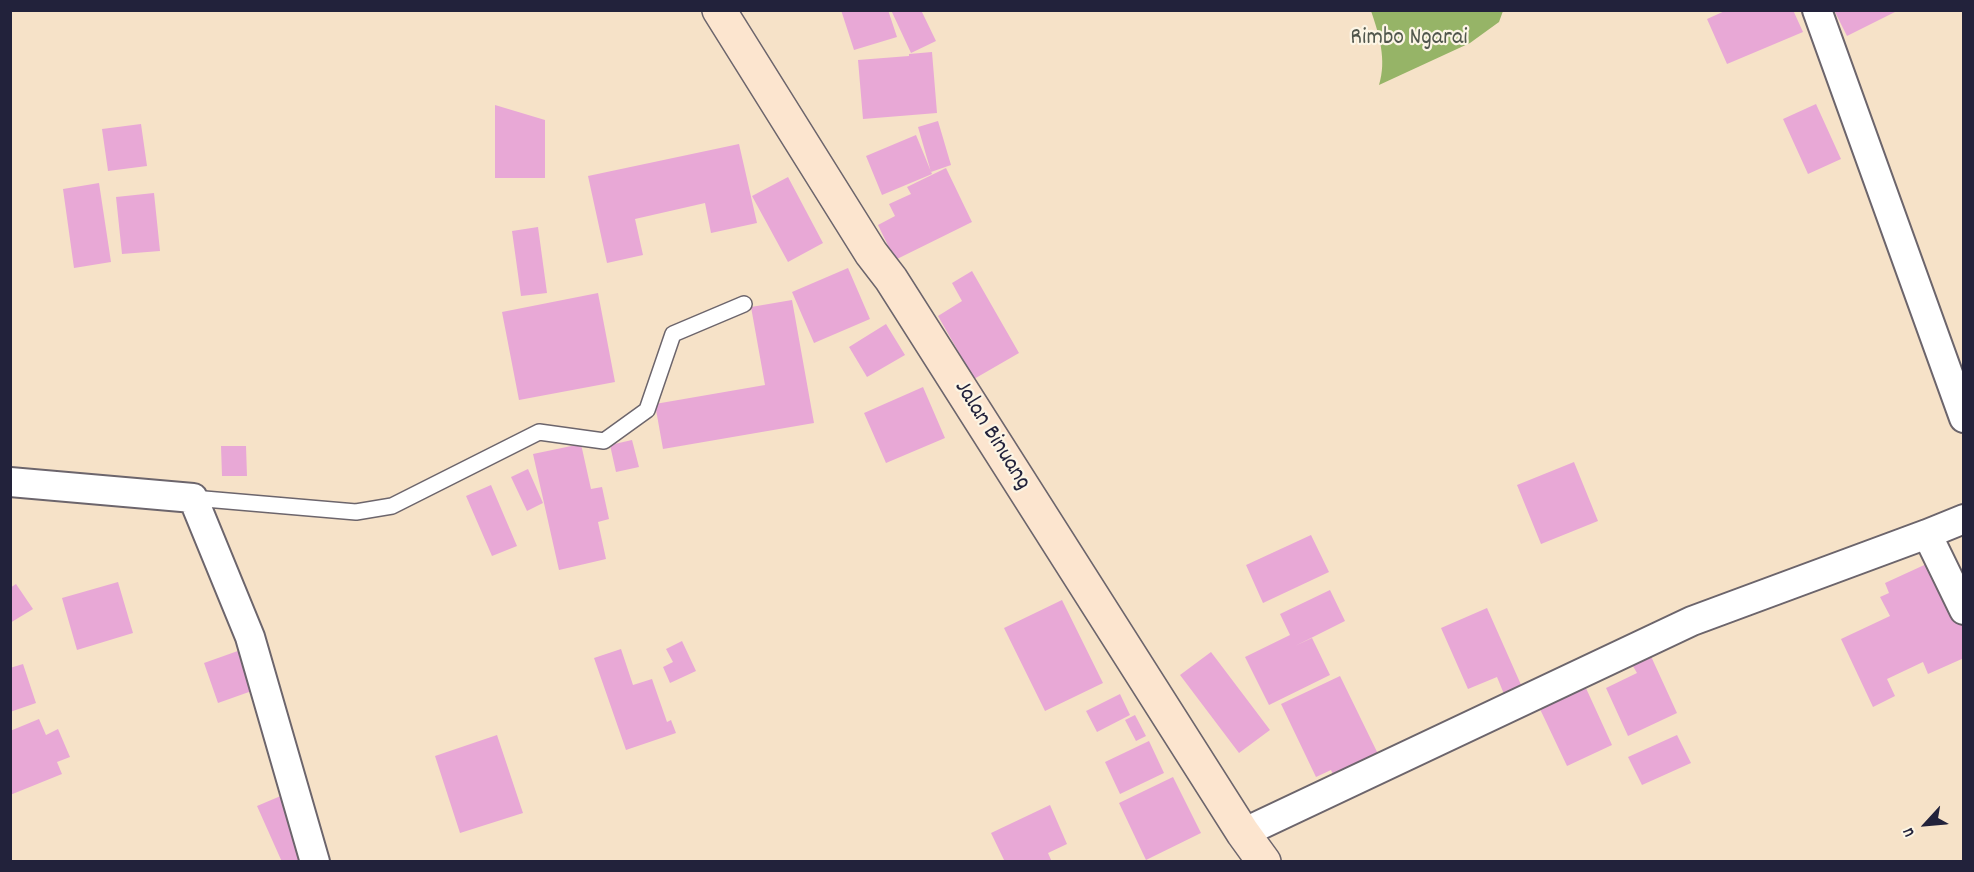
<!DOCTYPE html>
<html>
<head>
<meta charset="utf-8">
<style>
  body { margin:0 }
  #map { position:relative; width:1974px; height:872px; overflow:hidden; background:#f6e2c8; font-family:Dekko,sans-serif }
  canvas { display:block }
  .frame { position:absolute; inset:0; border:12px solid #22223b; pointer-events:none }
  .north { position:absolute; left:1896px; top:794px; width:60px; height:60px; -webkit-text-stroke:4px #fcf5e5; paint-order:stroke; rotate:244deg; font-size:16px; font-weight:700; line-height:24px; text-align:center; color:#22223b }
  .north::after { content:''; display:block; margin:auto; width:21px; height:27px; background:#22223b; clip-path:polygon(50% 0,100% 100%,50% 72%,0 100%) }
</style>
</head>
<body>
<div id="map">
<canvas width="1974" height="872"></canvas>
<div class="frame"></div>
<div class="north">U</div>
</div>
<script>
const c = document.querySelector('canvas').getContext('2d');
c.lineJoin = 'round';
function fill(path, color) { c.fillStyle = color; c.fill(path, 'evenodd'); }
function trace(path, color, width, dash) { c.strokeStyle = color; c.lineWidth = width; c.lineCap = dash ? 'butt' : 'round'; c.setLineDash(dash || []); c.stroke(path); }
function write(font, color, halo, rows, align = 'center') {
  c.font = font + ' Dekko,sans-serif'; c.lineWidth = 4.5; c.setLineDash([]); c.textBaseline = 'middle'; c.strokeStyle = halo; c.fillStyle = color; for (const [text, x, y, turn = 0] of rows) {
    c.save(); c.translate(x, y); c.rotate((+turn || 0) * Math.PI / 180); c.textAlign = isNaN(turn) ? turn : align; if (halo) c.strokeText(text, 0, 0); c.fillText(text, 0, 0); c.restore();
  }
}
fill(new Path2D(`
  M1371,11V10L1503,11L1499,22L1470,43L1379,85C1387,60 1379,34 1371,11Z`), '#96b467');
fill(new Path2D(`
  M841,10H888L897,37L854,50Z
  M891,10H921L936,41L911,53Z
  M1727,10H1793L1803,32L1727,64L1707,19Z
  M1834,10H1899L1847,36Z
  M932,52L937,113L863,119L858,60L909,56V54Z
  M1816,104L1841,159L1808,174L1783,119Z
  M495,105L545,120V178H495Z
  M938,121L951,165L931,172L918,127Z
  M141,124L147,166L108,171L102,129Z
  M916,135L932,174L882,195L866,156Z
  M739,144L757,223L711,233L705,203L635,219L643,255L607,263L588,176Z
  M946,168L972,222L895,260L878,225L895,216L889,204L911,194L907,187Z
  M788,177L823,243L788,262L752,196Z
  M99,183L111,262L74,268L63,189Z
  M154,193L160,251L122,254L116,197Z
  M538,227L547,293L521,296L512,231Z
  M848,268L870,319L814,343L792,292Z
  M972,271L1019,353L974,379L938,316L962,301L952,283Z
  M598,293L615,382L519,400L502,312Z
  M792,300L814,423L663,449L655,404L765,385L751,307Z
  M886,324L905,355L867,377L849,347Z
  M923,387L945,438L886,463L864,413Z
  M632,440L639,467L616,472L610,445Z
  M581,444L591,489L602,487L609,519L598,522L606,559L559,570L533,454Z
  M221,446H246L247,476H222Z
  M1574,462L1598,521L1541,544L1517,485Z
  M528,469L543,503L527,511L511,477Z
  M491,485L517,546L492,556L466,496Z
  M1311,535L1329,572L1263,603L1246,565Z
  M1933,561L1964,626V658L1928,674L1923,662L1887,679L1895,696L1873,707L1841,639L1890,616L1880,597L1889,593L1885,583Z
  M118,582L133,633L77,650L62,598Z
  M16,584L33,609L10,623V588Z
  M1330,590L1345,621L1295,646L1312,638L1330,675L1269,705L1245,657L1290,635L1280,614Z
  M1062,600L1103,683L1045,711L1004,628Z
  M1487,608L1522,687L1504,694L1497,677L1468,689L1441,628Z
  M682,641L696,671L670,683L663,667L673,662L666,649Z
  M249,647L263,687L218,703L204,663Z
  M621,649L633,685L652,679L667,722L671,720L676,733L626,750L594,658Z
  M1211,652L1270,730L1239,753L1180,675Z
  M1649,652L1677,713L1628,736L1606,688L1637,673L1630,661Z
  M23,664L36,703L10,712V668Z
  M1340,676L1380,758L1335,779L1331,770L1316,777L1281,704Z
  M1585,686L1612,745L1567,766L1539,707Z
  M1120,694L1130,715L1097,732L1086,711Z
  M1135,715L1146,736L1136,741L1125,720Z
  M39,719L46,735L58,729L70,757L57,762L62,774L10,795V731Z
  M497,735L523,813L460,833L435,756Z
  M1677,735L1691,763L1642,785L1628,757Z
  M1149,741L1164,773L1120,794L1105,762Z
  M1173,777L1201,833L1146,860L1119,803Z
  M283,795L313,862H282L257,806Z
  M1050,805L1067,844L1048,853L1052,862H1005L991,833Z`), '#e8a8d6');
const service = new Path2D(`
  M193,498L356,512L392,506L539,432L604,441L647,410L673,334L744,304`);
const minor = new Path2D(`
  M1817,10L1964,418
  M10,482L193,498L250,637L315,862
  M1927,534L1964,610
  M1243,833L1692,621L1927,534L1964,519`);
const secondary = new Path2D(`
  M719,10L871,253L891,279L1243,833L1264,862`);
trace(service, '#6c656c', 18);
trace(minor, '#6c656c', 32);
trace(secondary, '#6c656c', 36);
trace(service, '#fff', 15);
trace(minor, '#fff', 28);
trace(secondary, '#fce5cf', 33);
write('24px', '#51574d', '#fcf5e5', [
  ["Rimbo Ngarai",1409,40]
]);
write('24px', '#22223b', '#fcf5e5', [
  ["Jalan Binuang",991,436,58]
]);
</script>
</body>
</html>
